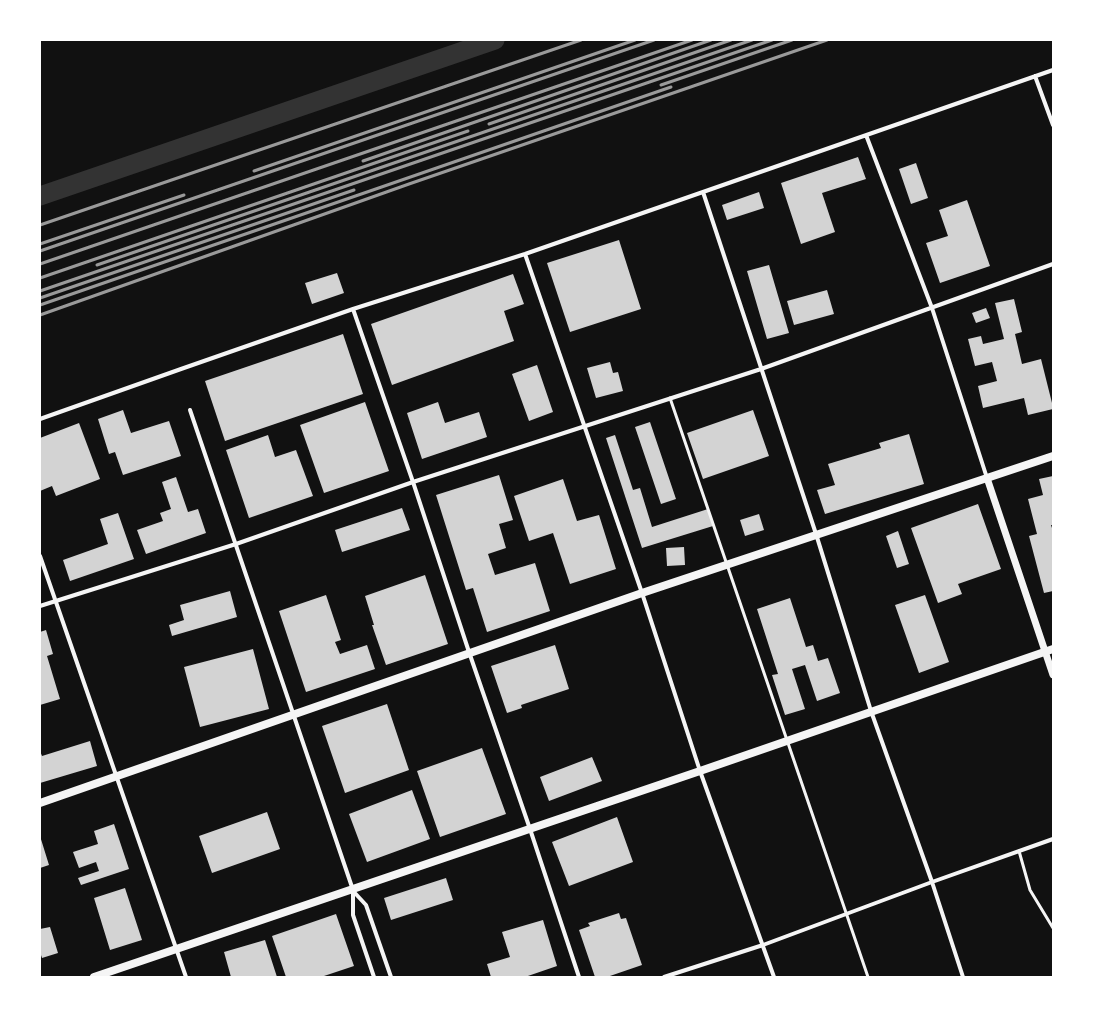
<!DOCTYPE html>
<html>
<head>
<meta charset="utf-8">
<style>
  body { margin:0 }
  #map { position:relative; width:1093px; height:1017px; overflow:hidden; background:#111; font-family:"Fira Sans Condensed",sans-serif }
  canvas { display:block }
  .frame { position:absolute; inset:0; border:41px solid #fff; pointer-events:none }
</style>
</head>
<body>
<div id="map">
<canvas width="1093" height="1017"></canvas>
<div class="frame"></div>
</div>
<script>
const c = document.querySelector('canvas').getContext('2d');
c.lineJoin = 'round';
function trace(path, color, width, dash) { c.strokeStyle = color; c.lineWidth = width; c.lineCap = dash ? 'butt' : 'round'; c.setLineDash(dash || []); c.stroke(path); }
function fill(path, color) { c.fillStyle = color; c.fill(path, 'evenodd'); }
trace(new Path2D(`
  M40,196L495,40`), '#333', 19);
fill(new Path2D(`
  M858,157L866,179L822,193L835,232L801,244L781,183Z
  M916,163L928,198L911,204L899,169Z
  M759,192L764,208L727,220L722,205Z
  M967,200L990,266L940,283L926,243L948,236L939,210Z
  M619,240L641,309L570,332L547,263Z
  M769,265L789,333L767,339L747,271Z
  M337,273L344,293L312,304L305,283Z
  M513,274L524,304L504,311L514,341L392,385L371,324Z
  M827,290L834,314L794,325L787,301Z
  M1014,299L1022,332L1015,334L1022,364L1041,359L1053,407V409L1028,415L1024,398L983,408L978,386L997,381L992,362L975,366L968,339L981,336L983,344L1004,339L995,303Z
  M986,308L990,318L976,323L972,313Z
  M343,334L363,394L225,441L205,381Z
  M610,362L613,373L618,372L623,391L596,398L587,368Z
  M537,365L553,412L529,421L512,374Z
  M365,402L389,471L324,493L300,425Z
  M438,402L445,423L479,412L487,437L422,459L407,413Z
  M123,410L131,433L169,421L181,456L123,475L115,452L109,454L98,419Z
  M753,410L769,456L703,479L687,433Z
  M650,422L676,499L661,504L635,427Z
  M79,423L100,479L56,496L52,486L40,491V438Z
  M909,434L924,484L825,514L817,490L835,485L828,464L881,448L879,443Z
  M268,435L275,457L296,450L313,496L249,518L226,450Z
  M615,435L633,490L640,488L652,527L708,509L713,526L642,548L606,438Z
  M499,475L513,520L499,524L506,548L488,554L495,575L535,563L550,611L487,632L473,588L466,590L436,495Z
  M1053,476V525H1051L1053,531V591L1044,593L1029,536L1037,534L1028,499L1043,495L1039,479Z
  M176,477L188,512L198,509L206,533L146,554L137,530L163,521L160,513L171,509L162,482Z
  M563,479L577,521L599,515L616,569L570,584L553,533L529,541L514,496Z
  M978,504L1001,569L958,584L962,594L938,603L911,528Z
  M402,508L410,530L342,552L335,530Z
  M118,513L134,559L70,581L63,560L108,544L100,519Z
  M759,514L764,530L745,536L740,520Z
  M898,531L909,564L897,568L886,536Z
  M684,547L685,565L667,566L666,548Z
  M425,575L448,644L386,665L372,625H374L365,596Z
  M230,591L237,617L172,636L169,625L184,620L180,605Z
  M326,595L341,640L335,642L340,654L367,645L375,669L306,692L279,611Z
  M925,595L949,662L919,673L895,605Z
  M790,598L806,647L813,645L818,661L828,658L840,693L817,701L805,665L792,669L805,709L785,715L772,675L778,674L757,609Z
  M46,630L53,654L47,656L60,699L40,705V632Z
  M555,645L569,689L521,705L522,708L507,713L491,666Z
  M253,649L269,709L200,727L184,667Z
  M387,704L409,770L345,793L322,726Z
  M90,741L97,766L40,783V751L42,756Z
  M482,748L506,814L440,837L417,771Z
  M592,757L602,781L549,801L540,777Z
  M412,790L430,839L367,862L349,814Z
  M267,812L280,849L212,873L199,836Z
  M617,817L633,862L569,886L552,842Z
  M114,824L129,869L81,885L78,878L99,871L96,862L79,868L73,852L98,844L94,831Z
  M40,836L49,865L40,868Z
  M446,878L453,900L391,920L384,898Z
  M125,888L142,940L110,950L94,898Z
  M619,913L621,919L626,918L642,965L607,977H595L579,930L590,926L588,923Z
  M336,914L354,966L321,977H286L272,936Z
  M543,920L557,966L525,977H491L487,964L510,957L502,932Z
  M50,927L58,953L42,958L40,952V929Z
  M265,940L277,977H231L224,952Z`), '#d3d3d3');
trace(new Path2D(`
  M670,398L868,977
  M1019,851L1030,890L1053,928`), '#f5f5f5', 3);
trace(new Path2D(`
  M1035,76L1053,125
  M866,135L932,308L987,478
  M703,192L816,534L871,711L932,882L963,977
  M525,254L642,593L700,771L774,977
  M353,309L413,482L469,652L530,829L579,977
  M190,410L353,890V915L374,977
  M40,419L181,369L353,309L525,254L1053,70
  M40,556L186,977
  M40,606L236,544L413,482L761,369L1053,264
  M353,891L366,905L391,977
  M664,977L763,945L932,882L1053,839`), '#f5f5f5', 4);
trace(new Path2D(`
  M987,478L1053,675`), '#f5f5f5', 7);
trace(new Path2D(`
  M40,803L642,593L1053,456
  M94,977L700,771L1053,649`), '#f5f5f5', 8);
trace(new Path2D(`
  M661,85L792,40
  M489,124L731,40
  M363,161L711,40
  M254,171L635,40
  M40,225L581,40
  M40,244L184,195
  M40,251L654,40
  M40,264L692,40
  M97,265L752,40
  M40,278L468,131
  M40,291L772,40
  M40,298L354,190
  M40,305L671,87
  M40,315L409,184L827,40`), '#9a9a9a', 3);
</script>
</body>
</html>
